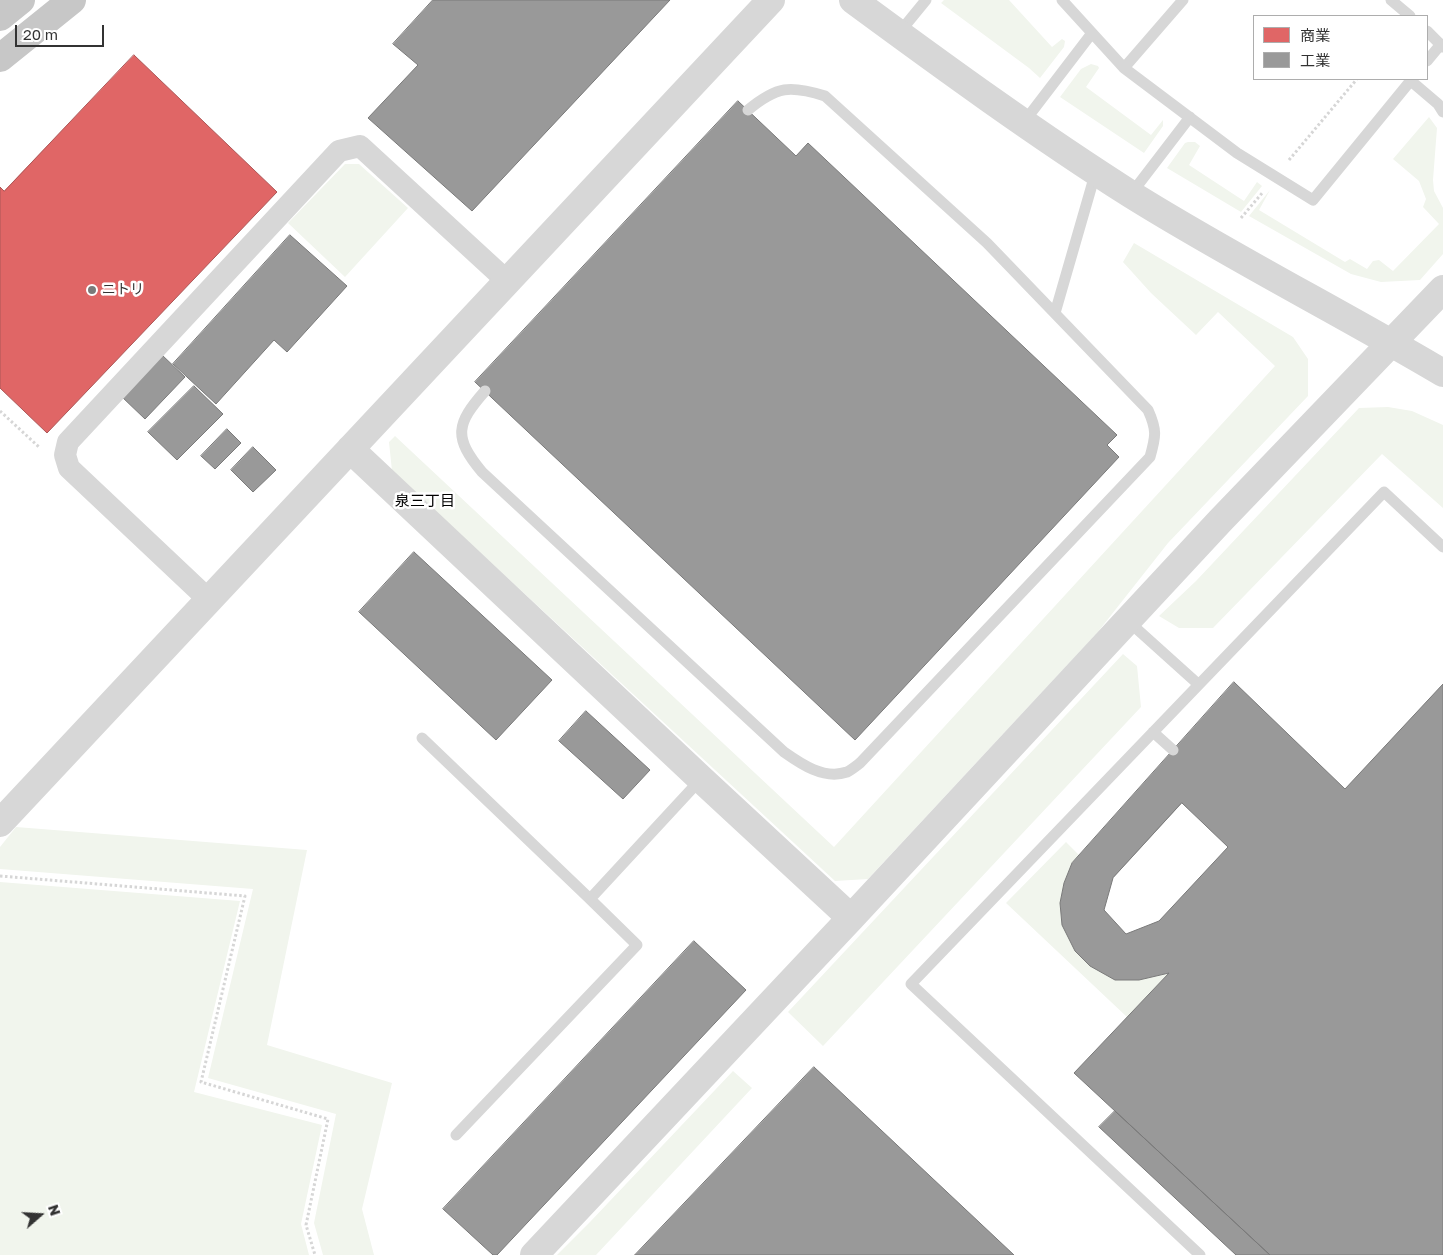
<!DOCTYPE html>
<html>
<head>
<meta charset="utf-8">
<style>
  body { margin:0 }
  #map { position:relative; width:1443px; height:1255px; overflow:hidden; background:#fff; font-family:"Golos Text","Noto Sans JP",sans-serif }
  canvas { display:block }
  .legend { position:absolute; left:1253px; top:15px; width:175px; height:65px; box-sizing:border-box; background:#fff; border:1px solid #adadad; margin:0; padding:6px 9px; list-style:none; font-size:15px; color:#333 }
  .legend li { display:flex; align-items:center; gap:10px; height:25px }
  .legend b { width:25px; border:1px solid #adadad }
  .north { position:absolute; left:15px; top:1190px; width:50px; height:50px; -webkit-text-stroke:4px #fff; paint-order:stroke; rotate:71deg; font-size:14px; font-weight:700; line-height:20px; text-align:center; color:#333 }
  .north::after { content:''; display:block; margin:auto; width:18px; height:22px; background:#333; clip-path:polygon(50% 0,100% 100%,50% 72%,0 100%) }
  .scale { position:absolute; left:15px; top:25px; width:89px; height:22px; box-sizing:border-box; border:2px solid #333; border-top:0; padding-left:6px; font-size:15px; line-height:18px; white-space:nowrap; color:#333; -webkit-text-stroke:4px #fff; paint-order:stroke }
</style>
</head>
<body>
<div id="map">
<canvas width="1443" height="1255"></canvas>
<ul class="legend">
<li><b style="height:14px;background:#e06666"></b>商業</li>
<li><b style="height:14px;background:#999"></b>工業</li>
</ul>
<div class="north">N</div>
<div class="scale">20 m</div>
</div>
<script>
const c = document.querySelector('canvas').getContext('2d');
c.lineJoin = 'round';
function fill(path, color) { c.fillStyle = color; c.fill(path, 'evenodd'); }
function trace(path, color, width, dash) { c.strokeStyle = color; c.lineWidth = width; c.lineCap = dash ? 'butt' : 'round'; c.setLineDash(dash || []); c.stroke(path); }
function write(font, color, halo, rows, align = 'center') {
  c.font = font + ' "Golos Text","Noto Sans JP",sans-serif'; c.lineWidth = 5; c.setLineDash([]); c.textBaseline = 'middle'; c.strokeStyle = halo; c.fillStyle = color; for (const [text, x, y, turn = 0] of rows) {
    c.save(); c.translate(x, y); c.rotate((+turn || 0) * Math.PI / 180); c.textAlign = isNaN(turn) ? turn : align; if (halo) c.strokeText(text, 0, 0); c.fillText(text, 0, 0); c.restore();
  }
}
fill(new Path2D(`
  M944,0H1009L1052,47L1062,39L1065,41L1064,47L1040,78L1029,68L941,3Z
  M1091,64L1098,66L1099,68L1086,87L1151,135L1163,120V126L1144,153L1060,97L1081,69Z
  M1429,117L1437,128L1433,180L1434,191L1443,208V254L1420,280L1381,282L1351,274L1249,216L1270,190L1259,210L1345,262L1350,259L1367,269L1373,261L1379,260L1393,271L1439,224L1423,207L1426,199L1419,181L1393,159Z
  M1188,142H1195L1200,146L1189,165L1244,201L1257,182L1262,186L1241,212L1167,168L1185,143Z
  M345,164H359L408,208L345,277L288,223Z
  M1134,243L1293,337L1308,359V396L1168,543L1097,633L868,879L835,881L392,471L389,442L395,436L834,847L1275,366L1218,312L1196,335L1151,293L1123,262Z
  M1388,407L1412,411L1443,425V508L1382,454L1213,628H1179L1159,616L1196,581L1359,408Z
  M1123,654L1137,666L1141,707L823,1046L788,1012Z
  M16,827L307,850L267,1045L392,1083L362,1209L374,1255H323L314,1223L336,1114L208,1078L253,889L0,869V847Z
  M1066,842L1079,855L1072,863L1064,883L1060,904L1062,925L1075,951L1139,980L1169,973L1127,1017L1006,903Z
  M0,882L240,901L194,1092L322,1125L301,1224L309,1255H0Z
  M733,1071L752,1088L596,1255H557L590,1222Z`), '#f1f5ed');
const shops = new Path2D(`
  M134,55L277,192L47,433L0,388V187L4,191Z`);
fill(shops, '#e06666');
trace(shops, '#ac5757', 1);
const industry = new Path2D(`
  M433,0H670L472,211L368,118L418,65L393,44Z
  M738,101L796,156L808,143L1117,435L1107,445L1119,457L855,740L475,382Z
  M290,235L347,286L287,352L274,340L216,404L173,364Z
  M161,354L185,377L145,419L121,396Z
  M194,386L223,414L177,460L148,432Z
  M227,429L241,443L215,469L201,456Z
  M253,447L276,470L253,492L231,470Z
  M414,552L552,680L496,740L359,612Z
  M1234,682L1345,789L1443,684V1255H1270L1074,1073L1169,973L1139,980H1115L1090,966L1075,951L1062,925L1060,903L1064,883L1072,863ZM1182,803L1228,847L1159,921L1126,934L1104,910L1113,878Z
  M586,711L650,770L623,799L559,741Z
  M694,941L746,990L497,1255H493L443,1209Z
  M814,1067L1014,1255H635Z
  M1115,1111L1270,1255H1236L1099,1127Z`);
fill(industry, '#999');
trace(industry, '#7a7a7a', 1);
trace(new Path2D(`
  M1289,160L1357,79
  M1241,218L1263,192
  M0,411L40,448
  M0,876L245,896L201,1082L328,1119L306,1225L315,1255`), '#d6d6d6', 3, [2.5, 2.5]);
trace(new Path2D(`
  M1062,0L1124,68L1237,153L1313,200L1412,79
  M1391,0L1410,16
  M1427,31L1443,47
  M899,33L926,0
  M1427,61L1441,44
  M1124,68L1183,0
  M1411,81L1438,104L1443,112
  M1024,122L1092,33
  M1131,194L1190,117
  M1055,313L1096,171
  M485,391C456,424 453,437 482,472L784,752C801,764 824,780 847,772C851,770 856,766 860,763L1150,457C1156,436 1157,430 1148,410L987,243L825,96C790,85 777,86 748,110
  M1128,621L1198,684
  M1153,732L1173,750
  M422,738L590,899L701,779
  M456,1135L637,945L590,899
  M1200,1255L911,984L1384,492L1443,547`), '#d7d7d7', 11);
trace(new Path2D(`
  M210,601L69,468L65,455L68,442L339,151L360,146L508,282`), '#d7d7d7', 22);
trace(new Path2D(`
  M853,0C944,67 1036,134 1132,195C1233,258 1340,312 1443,373
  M350,449L701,779L851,918
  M0,823L771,0
  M534,1255L851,918L1220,521L1443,289`), '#d7d7d7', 28);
trace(new Path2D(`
  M0,17L21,0
  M0,58L72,0`), '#c7c7c7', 28);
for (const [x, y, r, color] of [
  [92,290,5,"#7a7a7a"]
]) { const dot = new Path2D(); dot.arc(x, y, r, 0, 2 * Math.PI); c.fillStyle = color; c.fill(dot); trace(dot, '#fff', 2); }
write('14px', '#333', '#fff', [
  ["ニトリ",102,290]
], 'left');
write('15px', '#000', '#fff', [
  ["泉三丁目",425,501]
]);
</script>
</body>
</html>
